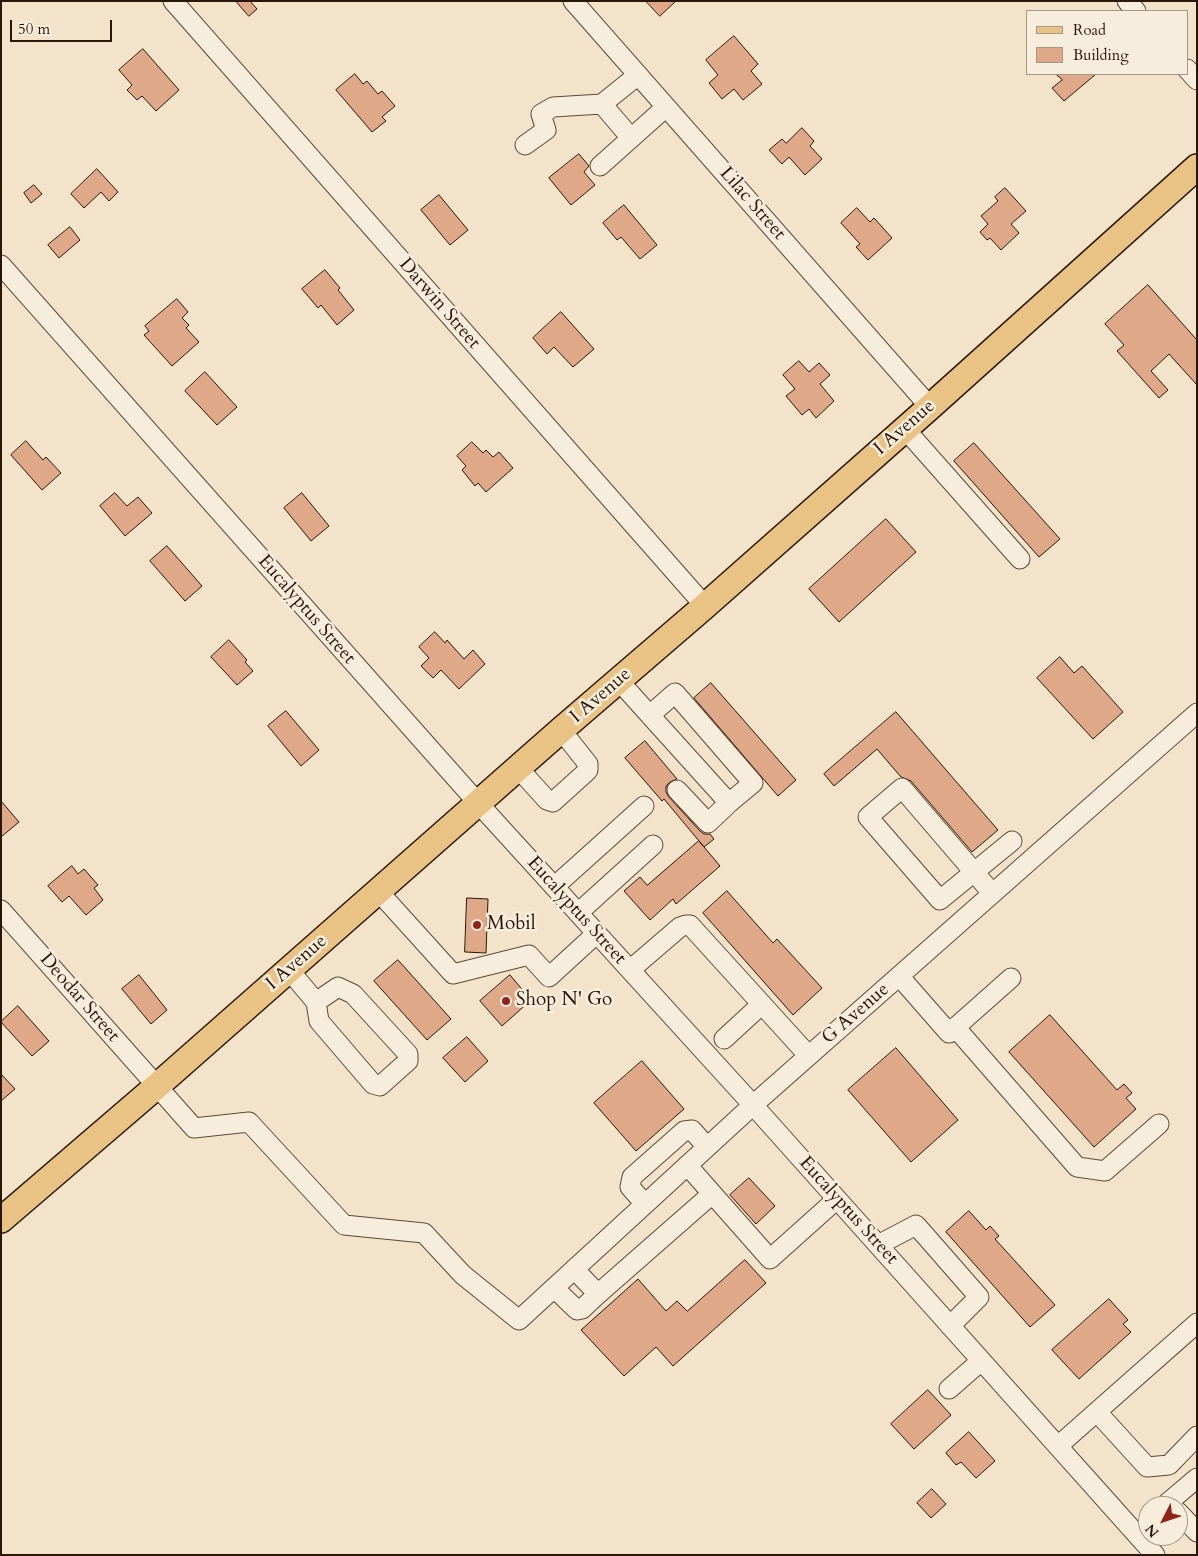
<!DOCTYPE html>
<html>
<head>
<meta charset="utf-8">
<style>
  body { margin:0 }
  #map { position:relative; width:1198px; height:1556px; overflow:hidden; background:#f2e3ca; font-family:Cardo,serif }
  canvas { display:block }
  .frame { position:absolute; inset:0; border:2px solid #2a1607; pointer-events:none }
  .legend { position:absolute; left:1026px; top:10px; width:162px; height:65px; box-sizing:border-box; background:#f7eddd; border:1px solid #a59787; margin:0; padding:6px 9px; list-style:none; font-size:15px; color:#2a1607 }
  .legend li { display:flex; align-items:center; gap:10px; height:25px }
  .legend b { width:25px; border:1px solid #a59787 }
  .north { position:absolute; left:1138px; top:1496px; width:50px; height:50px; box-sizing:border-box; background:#f7eddd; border:1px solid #a59787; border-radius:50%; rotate:229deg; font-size:14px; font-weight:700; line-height:20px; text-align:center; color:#2a1607 }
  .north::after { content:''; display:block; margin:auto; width:18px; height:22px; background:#8f2418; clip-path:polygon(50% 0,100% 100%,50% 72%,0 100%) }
  .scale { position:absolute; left:10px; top:20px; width:102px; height:22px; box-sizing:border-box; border:2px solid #2a1607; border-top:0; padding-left:6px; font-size:15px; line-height:18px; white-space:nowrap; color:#2a1607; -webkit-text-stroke:4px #f7eddd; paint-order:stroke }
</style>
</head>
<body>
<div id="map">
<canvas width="1198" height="1556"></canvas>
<div class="frame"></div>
<ul class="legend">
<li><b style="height:6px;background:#e9c285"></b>Road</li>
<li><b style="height:14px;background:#dea889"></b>Building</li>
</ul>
<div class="north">N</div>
<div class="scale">50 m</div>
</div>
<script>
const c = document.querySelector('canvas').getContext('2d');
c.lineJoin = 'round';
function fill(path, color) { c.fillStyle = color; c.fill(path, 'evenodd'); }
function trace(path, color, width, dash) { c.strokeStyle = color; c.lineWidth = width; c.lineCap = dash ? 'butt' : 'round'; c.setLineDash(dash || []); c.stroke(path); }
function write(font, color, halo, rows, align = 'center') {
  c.font = font + ' Cardo,serif'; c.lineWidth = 5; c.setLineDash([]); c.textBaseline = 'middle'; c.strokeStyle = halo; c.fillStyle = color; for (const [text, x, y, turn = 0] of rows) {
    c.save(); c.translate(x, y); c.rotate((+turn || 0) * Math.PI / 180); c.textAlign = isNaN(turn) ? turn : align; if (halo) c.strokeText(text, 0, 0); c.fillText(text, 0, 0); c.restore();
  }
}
const building = new Path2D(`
  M236,1H250L257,9L249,16Z
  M646,1H676L660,16Z
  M734,36L758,64L751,71L762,84L743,100L734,89L722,99L709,83L718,75L706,60Z
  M143,49L179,90L156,111L142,96L137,100L127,90L132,85L119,70Z
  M355,74L363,84L367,81L378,94L382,91L395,106L382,117L386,121L372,132L336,90Z
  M1056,74H1096L1064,101L1052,88L1062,80Z
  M802,128L814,141L810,146L822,159L805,175L789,157L782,164L769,150L782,139L786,143Z
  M579,154L589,166L584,172L595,185L571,205L549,178Z
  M97,169L118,192L109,201L101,192L84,208L71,194Z
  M34,185L42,194L31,203L24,193Z
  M1005,188L1026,211L1011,224L1019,233L1001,250L990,238L987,240L980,232L988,224L981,216L998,201L995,197Z
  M439,195L468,230L450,245L421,210Z
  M624,205L657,245L640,259L621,237L617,240L603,223Z
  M857,208L870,222L874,218L892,238L868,260L856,247L860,244L841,223Z
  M70,227L80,240L59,258L48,245Z
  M325,270L340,288L338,290L354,310L337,325L321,305L318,308L302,289Z
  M1148,285L1197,340V385L1169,354L1151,371L1168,390L1159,398L1117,351L1124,345L1105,324Z
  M177,299L188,312L182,318L189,325L186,328L199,342L172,366L144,335L149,331L145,326Z
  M561,312L594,349L573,367L554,347L547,354L533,338Z
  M799,361L809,372L819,363L830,375L820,384L834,401L816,418L809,409L802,415L786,396L795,389L783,375Z
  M205,372L237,407L217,425L185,391Z
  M26,441L43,460L46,457L61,473L42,490L11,455Z
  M472,442L483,453L486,450L493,457L499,452L513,468L486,492L478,483L475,486L462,470L466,466L457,456Z
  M974,443L1060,539L1039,557L954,461Z
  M115,493L127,506L138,497L152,513L125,536L100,506Z
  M302,493L329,526L311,541L284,508Z
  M886,519L916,552L839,622L809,589Z
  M167,546L202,586L185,601L150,561Z
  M435,632L445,643L447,640L464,659L473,650L485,664L459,689L441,670L433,678L421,666L429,658L419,647Z
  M229,640L247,660L245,662L253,671L237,685L211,657Z
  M1060,657L1074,673L1082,666L1123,712L1093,739L1037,678Z
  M711,683L796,780L778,796L694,698Z
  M286,711L319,750L301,766L268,726Z
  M896,712L998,830L972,852L911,781L901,777L877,749L834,786L824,774Z
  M645,741L677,779L670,782L666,786V792L669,797L700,831L704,834H710L714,839L704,847L664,799L662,801L625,758Z
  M1,801L19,822L1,837Z
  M699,841L720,866L676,904L673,899L650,920L624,891L640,877L647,885Z
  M72,866L78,874L84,869L98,885L94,888L103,900L86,915L69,896L62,902L48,886Z
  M727,891L773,943L777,939L822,988L793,1015L703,913Z
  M467,898L488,899L486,953L465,952Z
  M398,960L451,1019L427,1040L374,981Z
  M139,975L167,1010L151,1024L122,989Z
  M510,975L531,1000L502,1026L480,1001Z
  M18,1006L49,1041L32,1056L1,1022Z
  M1050,1015L1117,1090L1124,1084L1132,1093L1126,1098L1136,1109L1094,1147L1009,1052Z
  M467,1037L488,1061L465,1082L443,1058Z
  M896,1048L958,1120L911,1162L848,1090Z
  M642,1061L684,1109L636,1151L594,1103Z
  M1,1074L15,1089L1,1101Z
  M749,1178L775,1206L756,1224L730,1195Z
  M969,1211L986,1230L990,1226L999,1236L995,1239L1055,1305L1030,1327L946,1232Z
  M745,1260L766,1283L673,1366L656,1347L624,1376L581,1330L638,1279L666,1311L677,1301L687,1311Z
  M1109,1299L1128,1320L1123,1324L1131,1332L1079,1379L1052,1350Z
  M928,1390L951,1415L914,1449L891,1424Z
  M969,1432L995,1461L976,1478L961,1462L956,1465L946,1453Z
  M932,1489L946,1504L931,1518L917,1503Z`);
fill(building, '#dea889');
trace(building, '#2a1607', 1);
const minor = new Path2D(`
  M173,1L705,606
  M573,1L930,407
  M1127,1L1136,11
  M1187,69L1197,80
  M631,138L602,104L638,75
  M525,145L546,130L541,114L553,107L602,104
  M600,166L666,107
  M1,265L478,803L753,1105L1155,1555
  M905,429L1020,559
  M619,681L729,803L708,823L677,790
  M650,715L675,693L753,783L729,803
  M518,768L547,800L553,802L584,774L588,770V764L561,730
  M554,887L644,806
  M378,891L453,974L529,955L549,977L596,934
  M992,893L902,788L868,817L940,900L1012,841
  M1,910L194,1128L249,1122L344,1225L424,1233L463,1275L519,1320L753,1105L1197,713
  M578,913L653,845
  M289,970L316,1002L319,1021L373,1084L380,1086L408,1061V1054L353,994L338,987L316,1002
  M630,970L680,927L686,925H690L808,1055
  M899,976L949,1033L1011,978
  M955,1027L1077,1167L1105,1171L1159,1124
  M724,1039L762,1004
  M687,1165L770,1259L837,1199
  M645,1204L630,1187L632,1177L684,1131L692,1130L707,1147
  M878,1245L916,1225L979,1297L950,1326
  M574,1269L598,1294L712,1194
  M554,1288L577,1310L582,1309L598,1294
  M949,1389L981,1361
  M1097,1412L1147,1467L1169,1465L1197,1436
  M1058,1446L1197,1323
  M1164,1506L1197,1478
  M1178,1512L1197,1532`);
const major = new Path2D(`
  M1,1220L157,1086L561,730L705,606L930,407L1197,167`);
trace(minor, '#5c4938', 21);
trace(major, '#2a1607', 28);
trace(minor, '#f7eddd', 19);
trace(major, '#e9c285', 25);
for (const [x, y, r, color] of [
  [477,925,5,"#8f2418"],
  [506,1001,5,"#8f2418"]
]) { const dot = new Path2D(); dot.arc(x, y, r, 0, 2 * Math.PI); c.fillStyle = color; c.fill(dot); trace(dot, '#f7eddd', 2); }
write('19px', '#2a1607', '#f7eddd', [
  ["Lilac Street",752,204,49],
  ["Darwin Street",439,304,49],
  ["I Avenue",905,428,-41],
  ["Eucalyptus Street",306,610,49],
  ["I Avenue",601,696,-41],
  ["Eucalyptus Street",576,911,48],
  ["I Avenue",297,963,-41],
  ["Deodar Street",79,998,49],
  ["G Avenue",856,1014,-41],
  ["Eucalyptus Street",848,1211,48]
]);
write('19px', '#2a1607', '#f7eddd', [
  ["Mobil",487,925],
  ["Shop N' Go",516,1001]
], 'left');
</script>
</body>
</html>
